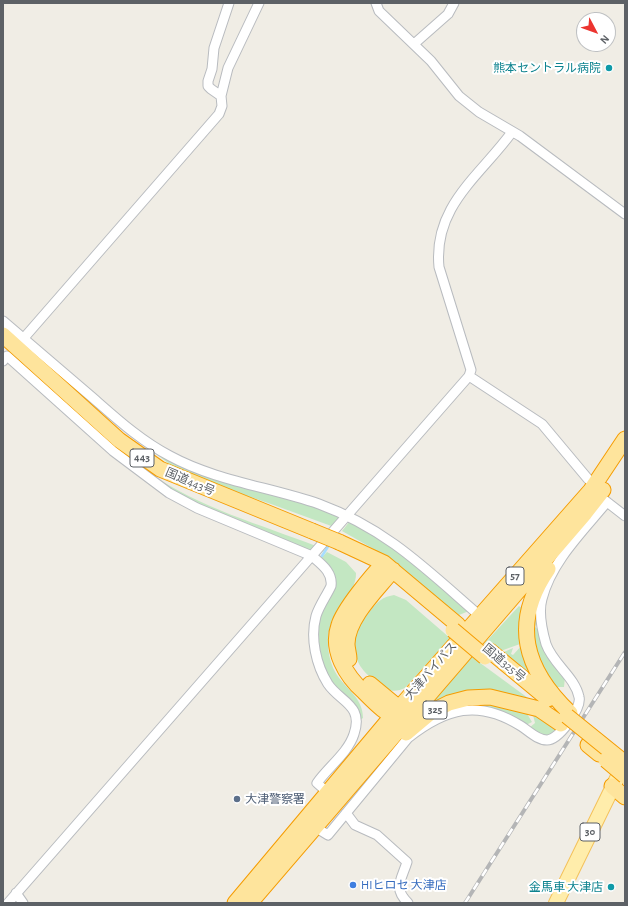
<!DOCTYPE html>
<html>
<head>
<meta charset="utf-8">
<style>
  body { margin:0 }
  #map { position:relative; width:628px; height:906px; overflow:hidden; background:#f0ede5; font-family:"Alegreya Sans",sans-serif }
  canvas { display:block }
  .frame { position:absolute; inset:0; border:4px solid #5d6166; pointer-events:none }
  .north { position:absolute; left:576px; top:12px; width:40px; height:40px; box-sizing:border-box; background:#fff; border:1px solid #bec0c2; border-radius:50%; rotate:131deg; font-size:11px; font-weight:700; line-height:16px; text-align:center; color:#5d6166 }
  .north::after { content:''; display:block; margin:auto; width:14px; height:18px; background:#ec342f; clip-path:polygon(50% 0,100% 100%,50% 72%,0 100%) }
</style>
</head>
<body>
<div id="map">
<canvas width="628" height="906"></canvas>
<div class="frame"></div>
<div class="north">N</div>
</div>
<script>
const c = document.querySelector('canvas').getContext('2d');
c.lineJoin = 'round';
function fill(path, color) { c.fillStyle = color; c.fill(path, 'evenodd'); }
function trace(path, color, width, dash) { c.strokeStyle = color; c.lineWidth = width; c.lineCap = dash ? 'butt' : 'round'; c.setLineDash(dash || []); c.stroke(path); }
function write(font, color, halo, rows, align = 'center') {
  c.font = font + ' "Alegreya Sans","Noto Sans JP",sans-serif'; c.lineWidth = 4; c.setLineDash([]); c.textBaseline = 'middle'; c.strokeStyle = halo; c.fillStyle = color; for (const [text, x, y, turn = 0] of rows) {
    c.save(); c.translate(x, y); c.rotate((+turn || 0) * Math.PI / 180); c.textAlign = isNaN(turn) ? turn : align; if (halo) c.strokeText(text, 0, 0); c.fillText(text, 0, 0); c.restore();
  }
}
fill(new Path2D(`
  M27,346L157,452L313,504L339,516L340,519L334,527L271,504L206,482L172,466L111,420L30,352Z
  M12,354C58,394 101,438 150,473C197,507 262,525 316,546L311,552L184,498L130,462L12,356Z
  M350,521L391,544L469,611L459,615L379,552L342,531Z
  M320,548L324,550L319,555L321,558L327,552L346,562L356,573C357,595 326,614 328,643C328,654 331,666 337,675C347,690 363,698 363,718L360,720L331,683L317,651L319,617L332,589L317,552Z
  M394,595L406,600L450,638L405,688C400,690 395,692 390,690C379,686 360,671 357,659C354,652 354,642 355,635C357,626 365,618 370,611C377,602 382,597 394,595Z
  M519,606L526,611L538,682L497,655L513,648L511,654L513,655L522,645L520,644L495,653L484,644Z
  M534,612L536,613L539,626L536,624L535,627L541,632L565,677L564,687H550L533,643Z
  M472,657L528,698V701L427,708Z
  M478,700L526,712L532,722L526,725L499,710L485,707L414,727Z
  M533,715L558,731L555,735L542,737L529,728L535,723Z`), '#c3e7c2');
trace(new Path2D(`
  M322,556L329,545`), '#a6ddff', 2.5);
const minor = new Path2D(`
  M376,3L379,11L431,61L459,96L479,112L520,136L625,214
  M414,44L448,14L454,3
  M221,96L211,89L208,86V81L212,69L214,48L229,3
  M3,321C33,347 63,372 93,398C117,419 141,441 170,456C216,481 270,487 319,504C387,529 427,570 480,616
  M23,339L219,114L222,106L221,96L228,68L259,3
  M3,361L7,356L113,451L169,493L197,508L312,556C321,564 333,572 331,586C327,595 319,606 316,616C310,638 316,665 328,684C340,702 364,705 354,734C348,753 328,767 317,783L327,792
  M469,376L471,370L439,267C433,206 480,176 512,132
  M607,502L625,516
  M346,813L355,825L377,835L407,862C401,881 393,888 408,903
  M315,827L328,835L408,738C446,708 478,699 521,726C529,731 537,740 547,740C559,740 582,708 579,697C575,677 553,664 546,644C542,630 538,613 542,599C551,562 583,531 607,502L595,493
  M16,893L23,903
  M8,903L469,376L542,424L588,479L595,484`);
const primary = new Path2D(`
  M556,903L625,762`);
const trunk = new Path2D(`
  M3,335L119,440L160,469L312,531
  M339,542L384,563L458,625
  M384,563C372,575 344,609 339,625C330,650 346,676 364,692C375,703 386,715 401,719
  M548,569C511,623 524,669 570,713
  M490,651L548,699
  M349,659C349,654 347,649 347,644C347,618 378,589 393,570
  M370,684L399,708L404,717
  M406,733L431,712L449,703L468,698L490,697L539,709L561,724
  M588,745L599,754
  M612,786L625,797
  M235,903L392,716L591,490L625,439
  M250,903L585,513L603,490`);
trace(minor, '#b8bbbf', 11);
trace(primary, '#f4c15a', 16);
trace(trunk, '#f59c00', 17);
trace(minor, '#fff', 9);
trace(primary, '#ffedab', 14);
trace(trunk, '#fee49c', 15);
const rail = new Path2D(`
  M465,903L625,652`);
trace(rail, '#b4b5b6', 4);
trace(rail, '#fff', 2.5, [8]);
const trunkBridge = new Path2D(`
  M312,531L339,542
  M453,630L485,657
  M567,716L625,763
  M606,760L625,776`);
trace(trunkBridge, '#f59c00', 17, []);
trace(trunkBridge, '#fee49c', 15);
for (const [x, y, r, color] of [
  [609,68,4,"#0f9aa8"],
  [237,799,4,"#5c6f8a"],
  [353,885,4,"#3f7fe0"],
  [611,887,4,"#0f9aa8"]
]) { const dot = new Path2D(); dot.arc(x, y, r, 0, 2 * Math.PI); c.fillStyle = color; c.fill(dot); trace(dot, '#fff', 1.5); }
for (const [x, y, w] of [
  [142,458,24],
  [515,576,18],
  [435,710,24],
  [590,832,20]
]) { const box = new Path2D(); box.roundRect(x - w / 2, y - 9, w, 18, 3); c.fillStyle = '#fff'; c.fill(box); trace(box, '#5d6166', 1); }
write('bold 11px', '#5d6166', null, [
  ["443",142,458],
  ["57",515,576],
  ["325",435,710],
  ["30",590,832]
]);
write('12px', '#0d838f', '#fff', [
  ["熊本セントラル病院",601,68],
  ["金馬車 大津店",603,887]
], 'right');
write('12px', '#5d6166', '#fff', [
  ["国道443号",190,482,23],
  ["国道325号",504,663,40],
  ["大津バイパス",431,671,-49]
]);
write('12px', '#4e5e75', '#fff', [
  ["大津警察署",245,799]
], 'left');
write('12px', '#366cbe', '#fff', [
  ["HIヒロセ 大津店",361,885]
], 'left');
</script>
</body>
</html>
